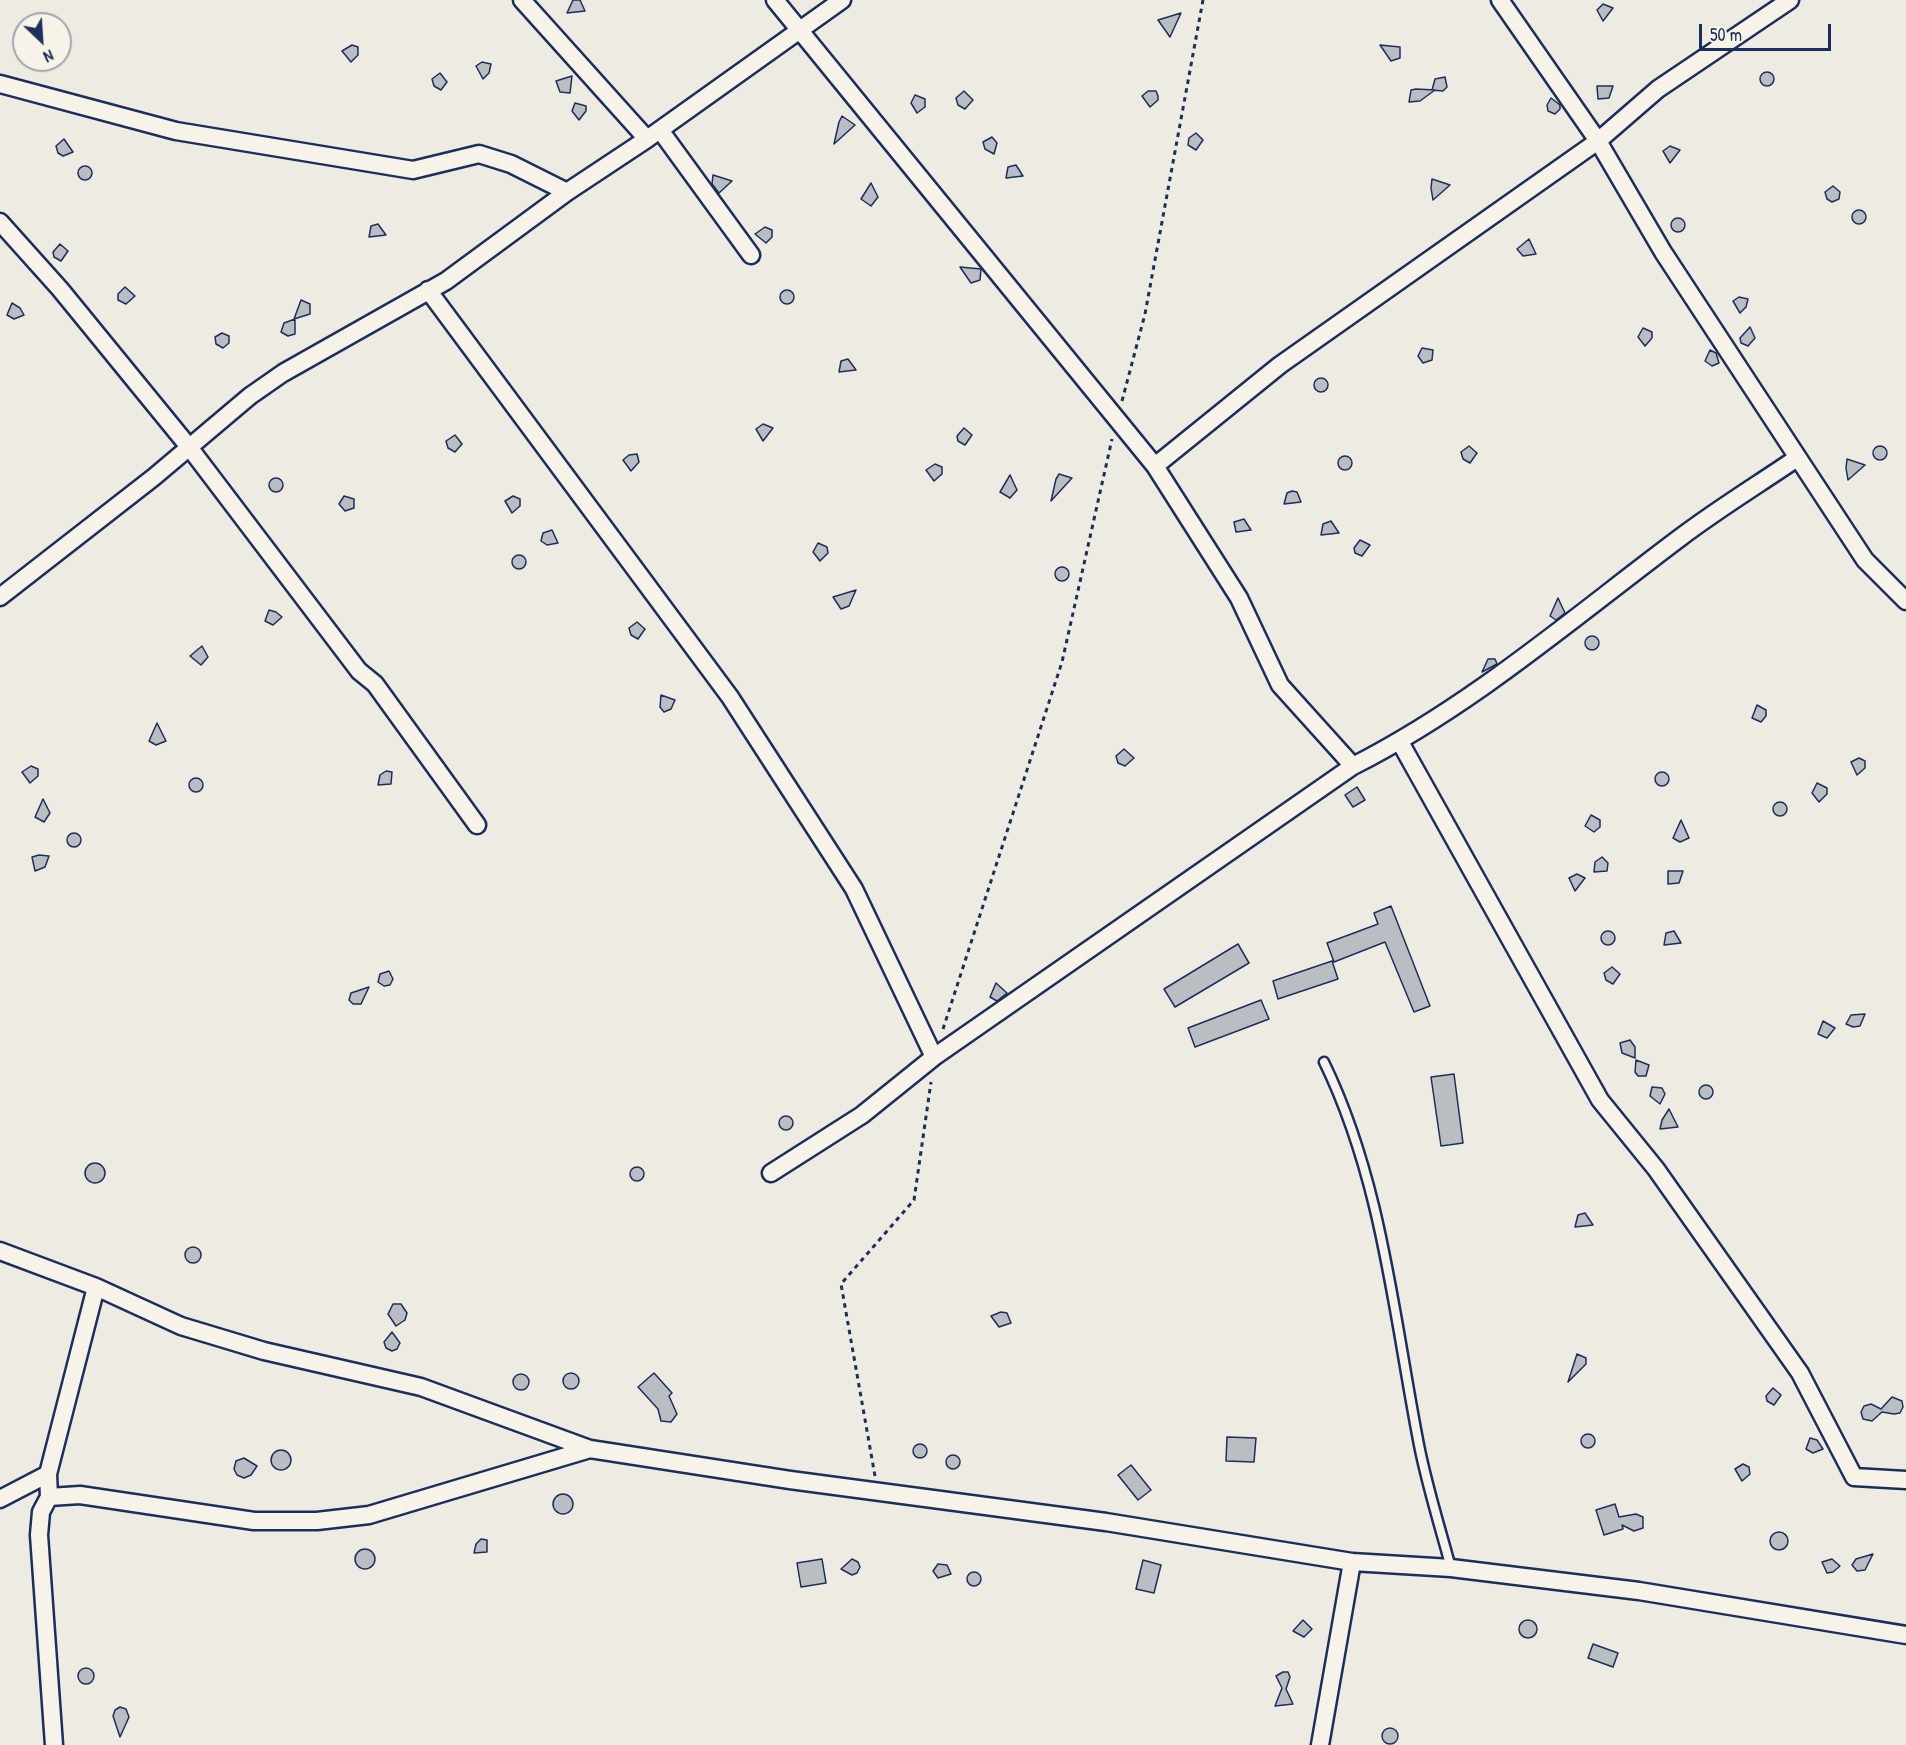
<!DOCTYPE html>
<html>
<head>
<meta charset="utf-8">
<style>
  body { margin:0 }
  #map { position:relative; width:1906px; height:1745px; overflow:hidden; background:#eeebe2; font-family:"Patrick Hand",sans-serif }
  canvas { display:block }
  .north { position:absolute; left:12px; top:12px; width:60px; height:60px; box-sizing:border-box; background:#f7f3e8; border:2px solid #9fa5b1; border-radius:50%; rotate:155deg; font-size:16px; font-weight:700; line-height:24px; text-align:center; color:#1b2f5e }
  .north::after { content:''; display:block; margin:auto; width:21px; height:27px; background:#1b2f5e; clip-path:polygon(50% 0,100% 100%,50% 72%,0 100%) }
  .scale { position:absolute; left:1699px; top:24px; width:132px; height:27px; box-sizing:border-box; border:3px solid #1b2f5e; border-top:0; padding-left:8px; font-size:18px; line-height:21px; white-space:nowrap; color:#1b2f5e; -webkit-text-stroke:4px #f7f3e8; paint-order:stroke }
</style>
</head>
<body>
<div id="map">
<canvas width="1906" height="1745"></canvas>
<div class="north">N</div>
<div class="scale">50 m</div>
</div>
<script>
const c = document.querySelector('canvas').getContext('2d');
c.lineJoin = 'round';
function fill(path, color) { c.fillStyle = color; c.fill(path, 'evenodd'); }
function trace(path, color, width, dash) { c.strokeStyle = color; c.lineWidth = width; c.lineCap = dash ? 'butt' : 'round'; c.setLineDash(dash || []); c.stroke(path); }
const building = new Path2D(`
  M573,0H580L585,11L567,13Z
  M1603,4L1613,8L1603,21L1597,10Z
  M1181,13L1170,37L1158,20Z
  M352,45L358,47V55L351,62L342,51Z
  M1380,45L1400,47V58L1391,61Z
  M482,62L491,64L489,73L483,79L476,66Z
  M1760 79a7 7 0 1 1 14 0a7 7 0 1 1-14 0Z
  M440,73L447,82L441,90L434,86L432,79Z
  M572,76L570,93L560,92L556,81Z
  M1445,77L1447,87L1443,91L1432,90L1435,79Z
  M1597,86H1613L1609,98L1598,99Z
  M1416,89L1435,90L1420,101L1409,102L1411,90Z
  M964,91L973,100L965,109L958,105L956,98Z
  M1148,91H1156L1158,96V100L1150,107L1142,96Z
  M915,95L925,99V107L917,113L911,103Z
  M1551,98L1560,105V109L1555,114L1548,111L1547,105Z
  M575,103L586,106V111L579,120L572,111Z
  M842,116L855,125L834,144L839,122Z
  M1196,133L1203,140L1196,150L1188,145L1189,138Z
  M992,137L997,143L994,154L985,149L983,142Z
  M64,139L73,152L63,156L58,153L56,146Z
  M1670,146L1680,150L1670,163L1663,151Z
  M1016,165L1023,176L1006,178L1008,167Z
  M78 173a7 7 0 1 1 14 0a7 7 0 1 1-14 0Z
  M713,175L732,181L719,193L712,184Z
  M1432,179L1450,185L1433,200L1431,188Z
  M871,183L878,197L871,206L861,199Z
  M1833,186L1840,192L1839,199L1832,202L1827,199L1825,192Z
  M1852 217a7 7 0 1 1 14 0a7 7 0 1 1-14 0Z
  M1671 225a7 7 0 1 1 14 0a7 7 0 1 1-14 0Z
  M378,224L386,235L369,237L371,226Z
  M765,227L772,230V237L766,243L755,234Z
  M1529,239L1536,254L1523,256L1517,249Z
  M60,244L68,251L61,261L54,257L53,252Z
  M960,267L981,269L980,280L971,283Z
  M125,287L135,296L126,304L118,300V294Z
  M780 297a7 7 0 1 1 14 0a7 7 0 1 1-14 0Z
  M1739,297L1748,299L1746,307L1740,313L1733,301Z
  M301,300L310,304V314L294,319Z
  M12,303L20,308L24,315L14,319L7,315Z
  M295,319V334L288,336L281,332L284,323Z
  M1750,327L1755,338L1748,346L1741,343L1740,338Z
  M1643,328L1652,332V338L1645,346L1638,337Z
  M222,333L229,336V343L223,348L216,344L215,337Z
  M1422,348L1433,350L1432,360L1423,363L1418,356Z
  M1710,350L1716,353L1719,363L1712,366L1705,361Z
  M848,359L856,370L839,372L841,361Z
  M1314 385a7 7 0 1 1 14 0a7 7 0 1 1-14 0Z
  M763,424L773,428L763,441L756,429Z
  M964,428L972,435L965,445L958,441L957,436Z
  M455,435L462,444L455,452L448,448L446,441Z
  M1873 453a7 7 0 1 1 14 0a7 7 0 1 1-14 0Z
  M1469,446L1477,453L1470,463L1463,459L1461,452Z
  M637,454L639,462L631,471L623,460L629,455Z
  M1338 463a7 7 0 1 1 14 0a7 7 0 1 1-14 0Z
  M1847,459L1865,465L1848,480L1846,468Z
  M935,464L942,467V474L934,481L926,470Z
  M1059,474L1072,478L1051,501L1056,479Z
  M1010,475L1017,490L1010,498L1000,492Z
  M269 485a7 7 0 1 1 14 0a7 7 0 1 1-14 0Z
  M1292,491L1297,492L1301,502L1284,504L1287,493Z
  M344,496L354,499V508L345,511L339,504Z
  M513,496L520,499V506L512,513L505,501Z
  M1244,519L1251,530L1236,532L1234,522Z
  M1331,521L1339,533L1321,535L1323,524Z
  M552,530L558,543L547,545L541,541L543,533Z
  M1360,540L1370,545L1362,556L1355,553L1354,548Z
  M818,543L827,547L828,553L820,561L813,552Z
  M512 562a7 7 0 1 1 14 0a7 7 0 1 1-14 0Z
  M1055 574a7 7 0 1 1 14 0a7 7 0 1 1-14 0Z
  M856,590L849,606L841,609L833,597Z
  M1558,598L1565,613L1556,620L1550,616Z
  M269,610L276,612L282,617L273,625L265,621Z
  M637,622L645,629L638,639L631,635L629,628Z
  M1585 643a7 7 0 1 1 14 0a7 7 0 1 1-14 0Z
  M202,646L208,657L201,665L190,656Z
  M1488,659H1495L1497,664L1482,672Z
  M661,695L675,700L671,709L664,712L660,707Z
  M1757,705L1766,710V716L1761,722L1752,718Z
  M157,723L166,741L156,745L149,741Z
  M1124,749L1134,758L1125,766L1118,763L1116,756Z
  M1859,758L1865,761V768L1857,775L1851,762Z
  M31,766L38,769V776L30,783L22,772Z
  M386,771L392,772L391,784L378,785L380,775Z
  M1655 779a7 7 0 1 1 14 0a7 7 0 1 1-14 0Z
  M189 785a7 7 0 1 1 14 0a7 7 0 1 1-14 0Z
  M1817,783L1827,788V794L1819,802L1812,793Z
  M1357,787L1365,800L1353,807L1345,795Z
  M43,799L50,813L44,822L35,817Z
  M1773 809a7 7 0 1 1 14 0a7 7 0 1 1-14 0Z
  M1591,815L1600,820V827L1594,832L1585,826Z
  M1681,820L1689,838L1680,842L1673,838Z
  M67 840a7 7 0 1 1 14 0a7 7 0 1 1-14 0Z
  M39,855L49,856L45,867L35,871L32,857Z
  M1602,857L1608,863L1607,871L1594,872L1595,862Z
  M1668,871H1683L1679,883L1668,884Z
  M1577,874L1585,878L1575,891L1569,878Z
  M1391,906L1430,1006L1414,1012L1385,942L1334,962L1327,943L1378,924L1374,913Z
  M1601 938a7 7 0 1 1 14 0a7 7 0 1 1-14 0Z
  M1674,931L1681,943L1664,945L1666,933Z
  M1238,944L1249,963L1175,1007L1164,989Z
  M1332,961L1338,979L1278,999L1273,981Z
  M1612,967L1620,974L1613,984L1606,980L1604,973Z
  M389,971L393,979L390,985L384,986L378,982L380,974Z
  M996,983L1007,993L997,1001L990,997Z
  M369,987L361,1004H353L349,1000L351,993Z
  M1261,1000L1269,1019L1195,1047L1188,1028Z
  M1865,1014L1860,1026L1853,1027L1846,1024L1851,1015Z
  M1823,1021L1835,1028L1827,1038L1818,1034Z
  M1630,1040L1635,1047V1058L1622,1053L1620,1043Z
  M1636,1060L1649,1065L1646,1076H1638L1635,1072Z
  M1454,1074L1463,1143L1441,1146L1431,1077Z
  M1699 1092a7 7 0 1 1 14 0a7 7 0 1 1-14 0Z
  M1652,1087L1662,1088L1665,1094L1660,1104L1650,1096Z
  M1669,1109L1678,1127L1660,1129L1662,1120Z
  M779 1123a7 7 0 1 1 14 0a7 7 0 1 1-14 0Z
  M85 1173a10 10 0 1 1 20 0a10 10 0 1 1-20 0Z
  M630 1174a7 7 0 1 1 14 0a7 7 0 1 1-14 0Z
  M1585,1213L1593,1225L1575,1227L1578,1215Z
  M185 1255a8 8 0 1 1 16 0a8 8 0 1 1-16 0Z
  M393,1304H401L407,1313L405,1320L396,1326L388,1314Z
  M1001,1312L1007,1313L1011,1323L999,1327L991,1316Z
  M392,1332L400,1343L397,1349L392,1351L386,1348L384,1342Z
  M1577,1354L1586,1358V1364L1568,1382Z
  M654,1373L672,1393L669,1396L677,1414L671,1422L661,1421L658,1409L638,1387Z
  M563 1381a8 8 0 1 1 16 0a8 8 0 1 1-16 0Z
  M513 1382a8 8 0 1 1 16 0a8 8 0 1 1-16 0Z
  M1773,1388L1781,1395L1774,1405L1767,1401L1766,1396Z
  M1892,1397L1902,1401L1903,1407L1900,1413L1894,1414L1882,1412L1872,1421L1863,1419L1861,1412L1864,1406L1871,1404L1881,1409Z
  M1581 1441a7 7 0 1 1 14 0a7 7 0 1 1-14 0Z
  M1227,1437L1256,1438L1254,1462L1226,1461Z
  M1810,1438L1817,1440L1823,1449L1813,1453L1806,1449Z
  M913 1451a7 7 0 1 1 14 0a7 7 0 1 1-14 0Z
  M271 1460a10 10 0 1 1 20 0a10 10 0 1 1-20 0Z
  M946 1462a7 7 0 1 1 14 0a7 7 0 1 1-14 0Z
  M244,1458L257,1466L251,1475L244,1478L237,1475L234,1469L236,1461Z
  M1743,1464L1749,1467L1750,1474L1742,1481L1735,1469Z
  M1131,1465L1151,1490L1138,1500L1118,1475Z
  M553 1504a10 10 0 1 1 20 0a10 10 0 1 1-20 0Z
  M1615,1504L1619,1517L1636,1514L1643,1517V1528L1634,1531L1622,1525L1623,1529L1604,1535L1596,1510Z
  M1770 1541a9 9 0 1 1 18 0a9 9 0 1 1-18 0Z
  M481,1539L487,1540V1552L474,1553L476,1544Z
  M355 1559a10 10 0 1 1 20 0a10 10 0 1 1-20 0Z
  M1873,1554L1865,1570L1857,1571L1852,1565L1856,1559Z
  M822,1559L826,1583L801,1587L797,1563Z
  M852,1559L858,1562L860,1567L857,1573L852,1575L841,1569Z
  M1832,1559L1840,1566L1833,1572L1827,1573L1822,1562Z
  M1143,1560L1161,1565L1154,1593L1136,1589Z
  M938,1564L947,1565L951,1574L938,1578L933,1571Z
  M967 1579a7 7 0 1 1 14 0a7 7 0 1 1-14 0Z
  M1303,1620L1312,1629L1304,1637L1293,1631Z
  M1519 1629a9 9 0 1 1 18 0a9 9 0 1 1-18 0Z
  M1593,1644L1618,1653L1613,1667L1588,1658Z
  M78 1676a8 8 0 1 1 16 0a8 8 0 1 1-16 0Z
  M1283,1672H1288L1290,1677L1286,1689L1293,1704L1275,1706L1282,1688L1276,1676Z
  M120,1707L126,1709L129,1717L120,1737L113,1716L115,1710Z
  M1382 1736a8 8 0 1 1 16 0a8 8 0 1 1-16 0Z`);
fill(building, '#babdc2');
trace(building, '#1b2f5e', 1.5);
const service = new Path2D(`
  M1324,1062C1382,1181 1394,1317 1419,1445C1427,1486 1440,1527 1451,1568`);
const minor = new Path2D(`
  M522,0L647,139
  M775,0L1155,466L1239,598L1280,685L1353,766
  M1500,0L1598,141L1663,252L1865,560L1906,601
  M0,84L176,131L413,170L479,154L511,164L567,192
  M660,130L751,255
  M0,222L60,289L189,447L359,671L375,684L477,825
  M428,290L730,697L854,889L934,1057
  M1155,466L1280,365L1598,141L1658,89L1790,0
  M0,597L154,477L250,396L283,373L446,281L567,192L647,139L842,0
  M1400,742L1600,1100L1656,1169L1800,1373L1854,1477L1906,1480
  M771,1173L862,1115L934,1057L1353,766C1473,705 1574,617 1681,537C1718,509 1759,484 1797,458
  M0,1251L96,1287L181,1326L264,1351L421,1387L590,1449
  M49,1497L48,1474L96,1287
  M0,1499L48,1474
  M54,1745L39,1535L41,1512L49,1497L80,1495L254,1521H317L369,1515L590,1449L790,1480L1106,1522L1352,1562L1451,1568L1639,1591L1906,1635
  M1320,1745L1352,1562`);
trace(service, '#1b2f5e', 13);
trace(minor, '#1b2f5e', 21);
trace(new Path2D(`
  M1122,401L1145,314L1203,0
  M943,1029L1062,662L1112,439
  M875,1476L841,1284L914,1200L931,1082`), '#1b2f5e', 3, [4.5, 4.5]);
trace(service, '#f7f3e8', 8);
trace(minor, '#f7f3e8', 16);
</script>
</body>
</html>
